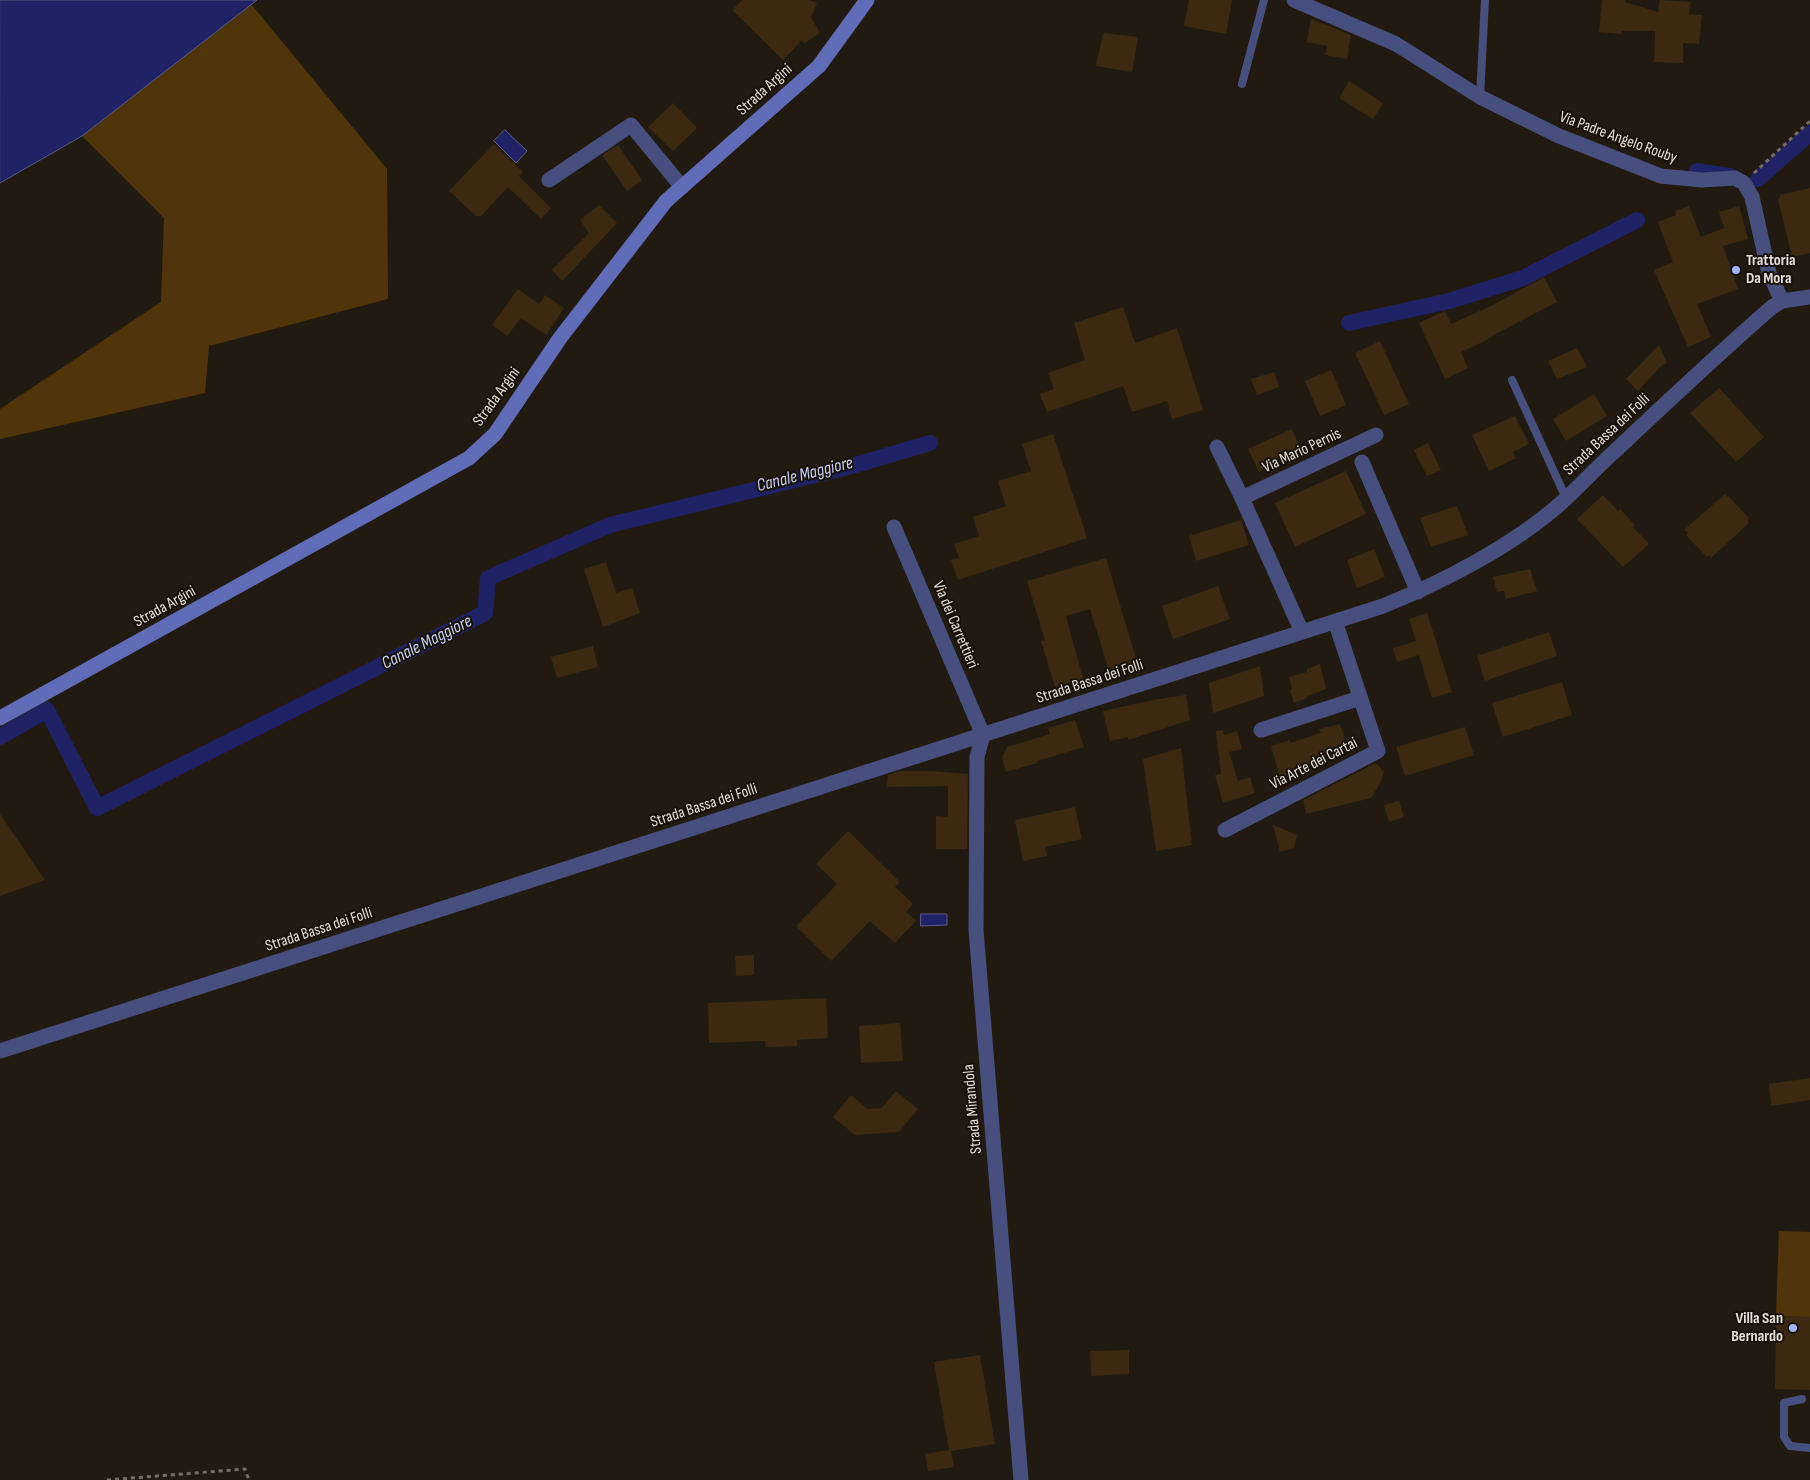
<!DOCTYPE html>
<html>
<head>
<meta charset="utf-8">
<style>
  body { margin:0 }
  canvas { display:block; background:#211a10 }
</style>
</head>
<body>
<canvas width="1810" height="1480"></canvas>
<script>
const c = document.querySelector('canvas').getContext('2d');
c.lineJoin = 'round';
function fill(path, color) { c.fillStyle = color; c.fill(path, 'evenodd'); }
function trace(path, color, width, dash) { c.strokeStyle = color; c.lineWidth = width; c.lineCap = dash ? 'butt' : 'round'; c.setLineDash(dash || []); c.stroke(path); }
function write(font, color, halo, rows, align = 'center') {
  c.font = font + ' "Sofia Sans Condensed",sans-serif'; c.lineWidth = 4; c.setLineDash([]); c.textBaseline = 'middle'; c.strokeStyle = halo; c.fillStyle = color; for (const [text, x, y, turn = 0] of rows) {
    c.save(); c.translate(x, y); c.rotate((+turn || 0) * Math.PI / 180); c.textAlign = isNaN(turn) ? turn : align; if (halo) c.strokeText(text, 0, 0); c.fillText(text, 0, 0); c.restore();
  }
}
fill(new Path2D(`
  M251,4L387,169L388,299L209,346L205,393L0,439V409L161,302L164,218L82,136Z
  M1779,1231L1810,1232V1317L1776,1316Z`), '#51350a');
const water = new Path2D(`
  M0,0H257L82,136L0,183Z
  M505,130L527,151L516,163L494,141Z
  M921,914H947V925L921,926Z`);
fill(water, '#1f2264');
trace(water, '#5a5b87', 1);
trace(new Path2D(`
  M1697,171L1730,176
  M1758,179L1810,133
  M1349,323L1449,301L1523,278L1637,220
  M0,737L47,710L97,808L485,613L488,578L610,525L852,466L930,443`), '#1f2264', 16);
fill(new Path2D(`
  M742,0H810L817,3L811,17L820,33L805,43L801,41L783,60L732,10Z
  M1189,0H1232L1226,34L1184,26Z
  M1602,0H1625V2L1658,12L1660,0L1691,2L1689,14L1702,15L1699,44L1683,43V63L1654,62L1655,31H1622V34L1599,32Z
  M1311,19L1351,35L1347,59L1325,55L1327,46L1307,42Z
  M1103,33L1138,37L1132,72L1096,66Z
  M1349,81L1383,103L1373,119L1339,98Z
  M673,103L697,128L673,151L648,127Z
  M494,144L523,172L519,176L551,208L541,219L508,187L481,216H476L449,191Z
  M618,145L642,180L627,191L602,155Z
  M1810,188V253L1792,257L1778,199L1780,198V195Z
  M599,205L617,223L562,281L552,270L589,233L580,220Z
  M1689,206L1701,237L1724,228L1719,212L1739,206L1748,239L1723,246L1738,289L1697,304L1711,337L1688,347L1654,270L1673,262L1658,222L1676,215L1675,211Z
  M1544,277L1557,302L1488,338L1489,339L1461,352L1468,368L1445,379L1419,323L1445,311L1451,324L1493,305Z
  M518,289L539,304L545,295L564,308L546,335L521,318L507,336L492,325Z
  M1123,307L1135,343L1177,328L1203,410L1172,419L1167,401L1132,412L1123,386L1047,412L1040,394L1054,389L1048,373L1085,360L1074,323Z
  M1380,341L1409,404L1384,415L1355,353Z
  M1659,345L1667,363L1662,365L1638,391L1626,379Z
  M1577,348L1587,367L1557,379L1548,361Z
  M1331,370L1346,405L1320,416L1305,381Z
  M1274,372L1279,387L1257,395L1251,379Z
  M1719,388L1764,437L1736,462L1690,413Z
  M1594,394L1607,416L1566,441L1553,419Z
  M1515,416L1529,444L1513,452L1516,458L1489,471L1472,435Z
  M1292,429L1302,452L1259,472L1248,449Z
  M1053,434L1087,538L958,580L951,560L959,558L954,544L979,536L973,517L1006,506L998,481L1031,471L1022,444Z
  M1428,443L1441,470L1427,476L1414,450Z
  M1346,471L1366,514L1295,547L1275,503Z
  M1725,494L1727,497L1728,496L1749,518L1747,520L1749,523L1711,558L1709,555L1707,557L1686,535L1688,533L1684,530Z
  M1603,495L1618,511L1620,509L1635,525L1633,527L1649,544L1623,567L1577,519Z
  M1457,506L1468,535L1431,547L1420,518Z
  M1241,520L1249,545L1196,561L1189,536Z
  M1374,549L1385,577L1357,588L1347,560Z
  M1106,558L1137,662L1109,671L1090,609L1066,616L1083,679L1055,687L1041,641L1045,640L1027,581Z
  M606,562L616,593L632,588L640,613L603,627L584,569Z
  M1530,569L1537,591L1506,599L1504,591L1497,592L1493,577Z
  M1218,586L1230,619L1173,639L1162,606Z
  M1427,613L1452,692L1432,698L1419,655L1397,662L1393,648L1416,641L1409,619Z
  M1549,632L1557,656L1485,681L1477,656Z
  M593,646L598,667L557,678L551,657Z
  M1320,664L1326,689L1307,696V698L1294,703L1290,690L1292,689L1289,677L1307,672V669Z
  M1260,666L1264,696L1213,713L1209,683Z
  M1562,682L1572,715L1503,737L1492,703Z
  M1186,695L1190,720L1128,740V737L1110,741L1103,711L1153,700Z
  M1075,720L1084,747L1037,761V763L1006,772L1002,758L1007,747L1050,734L1048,728Z
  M1340,724L1349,752L1280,777L1271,746L1290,740V743L1321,733L1319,729Z
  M1465,727L1474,755L1405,776L1396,747Z
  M1223,730L1224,735L1237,731L1242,749L1229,752L1238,781L1250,777L1255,793L1223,803L1215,775L1221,774L1216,731Z
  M1181,748L1192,845L1156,851L1143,759Z
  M1376,763L1384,772L1381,782L1371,798L1306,814L1303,800Z
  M900,771H931L968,774L967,849H936V816L948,817V786L887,787L888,775Z
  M1399,801L1404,817L1389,822L1384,805Z
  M1075,807L1082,839L1045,847L1047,856L1023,861L1015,820Z
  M0,814L45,880L0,896Z
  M1273,825L1297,835L1294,848L1280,852Z
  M848,831L900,882L895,887L913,904L906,912L916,921L895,943L870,921L831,961L796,926L837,884L816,864Z
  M754,955V975L736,976L735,956Z
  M826,998L828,1038L797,1040V1046L766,1047L765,1041L709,1043L708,1003Z
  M900,1023L903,1061L861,1063L859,1026Z
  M1810,1078V1100L1771,1106L1769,1084Z
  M896,1091L918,1109L899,1132L855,1135L833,1117L851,1095L868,1109L882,1108Z
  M1776,1316L1810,1317V1390L1775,1389Z
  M1129,1350V1374L1091,1376L1090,1351Z
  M980,1355L995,1444L951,1451L954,1467L928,1471L925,1454L949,1450L934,1362Z`), '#3b2911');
trace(new Path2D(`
  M1754,173L1810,121
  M107,1480L245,1469L249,1480`), '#736d64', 3, [4, 4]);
trace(new Path2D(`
  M1242,84L1264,0
  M1480,97L1485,0
  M1512,380L1566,498
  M1802,1399L1784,1403V1437L1790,1446L1810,1448`), '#474f7f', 8);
trace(new Path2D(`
  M1294,0L1396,44L1480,97L1559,136L1661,176L1702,180L1735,178L1744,183L1752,197L1769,273L1782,301
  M549,180L631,125L682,187
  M1217,447L1242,498L1302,632
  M1362,462L1418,592
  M1242,498L1376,435
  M894,527L983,735L977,757L976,930L1021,1480
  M1261,730L1360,698
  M1225,830L1378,751L1335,621
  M0,1051L1383,606C1443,582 1512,546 1560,504C1579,487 1596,468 1615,451C1667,402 1718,354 1772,307L1782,301L1810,297`), '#474f7f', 15);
trace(new Path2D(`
  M0,718L469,458L495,434L560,338L666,201L819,66L867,0`), '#606cb8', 15);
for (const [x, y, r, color] of [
  [1736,270,5,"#a3b2fd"],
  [1793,1328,5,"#a3b2fd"]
]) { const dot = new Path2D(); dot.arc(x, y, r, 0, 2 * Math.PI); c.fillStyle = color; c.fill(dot); trace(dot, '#181108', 2); }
write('16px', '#e4dfd9', '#181108', [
  ["Strada Argini",765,90,-42],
  ["Via Padre Angelo Rouby",1618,138,20],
  ["Strada Argini",497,397,-54],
  ["Strada Bassa dei Folli",1607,435,-43],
  ["Via Mario Pernis",1302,451,-25],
  ["Strada Argini",165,607,-29],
  ["Via dei Carrettieri",955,625,67],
  ["Strada Bassa dei Folli",1090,682,-18],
  ["Via Arte dei Cartai",1314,764,-27],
  ["Strada Bassa dei Folli",704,806,-18],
  ["Strada Bassa dei Folli",319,930,-18],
  ["Strada Mirandola",973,1109,-95]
]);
write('bold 16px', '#e4dfd9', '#181108', [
  ["Trattoria",1746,261],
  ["Da Mora",1746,279],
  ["Villa San",1783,1319,"right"],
  ["Bernardo",1783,1337,"right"]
], 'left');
write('italic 18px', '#c4cef6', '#181108', [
  ["Canale Maggiore",805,475,-14],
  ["Canale Maggiore",427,643,-27]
]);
</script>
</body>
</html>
